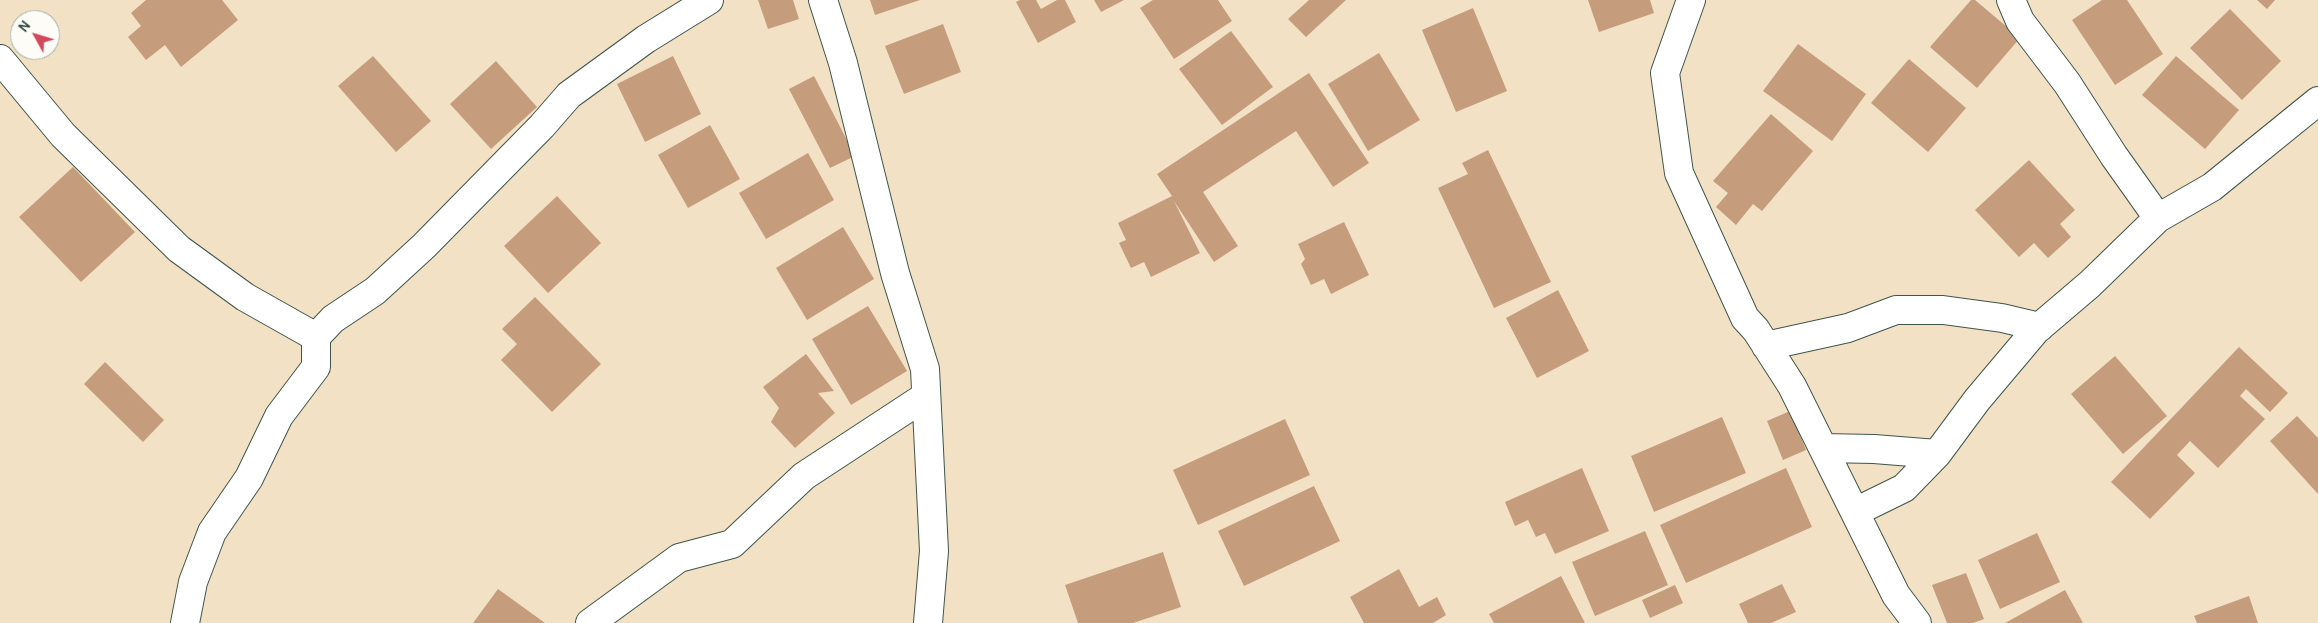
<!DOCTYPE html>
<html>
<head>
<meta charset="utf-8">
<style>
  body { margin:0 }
  #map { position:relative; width:2318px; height:623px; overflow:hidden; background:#f2e1c4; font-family:Delius,sans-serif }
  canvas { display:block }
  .north { position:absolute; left:10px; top:10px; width:50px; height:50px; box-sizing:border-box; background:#fdfcf7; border:1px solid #a4b0a9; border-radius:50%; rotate:309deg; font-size:14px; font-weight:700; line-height:20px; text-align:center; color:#1f3d34 }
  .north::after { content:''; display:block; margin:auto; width:18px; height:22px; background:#d1495b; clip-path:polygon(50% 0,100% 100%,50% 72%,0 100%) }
</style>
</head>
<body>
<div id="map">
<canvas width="2318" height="623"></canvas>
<div class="north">N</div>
</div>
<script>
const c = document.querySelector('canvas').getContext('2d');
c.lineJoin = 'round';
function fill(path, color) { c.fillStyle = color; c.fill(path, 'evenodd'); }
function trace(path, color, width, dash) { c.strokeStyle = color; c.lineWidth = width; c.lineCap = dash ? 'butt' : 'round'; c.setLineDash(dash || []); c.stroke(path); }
fill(new Path2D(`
  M146,0H222L238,20L181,67L165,45L146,60L128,37L141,26L131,13Z
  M758,0H793L799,19L768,29Z
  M870,0H920L875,15Z
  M1020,0H1036L1041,9L1057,0H1065L1076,22L1038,43L1016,2Z
  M1094,0H1124L1101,12Z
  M1153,0H1218L1232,21L1174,59L1140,8Z
  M1309,0H1346L1306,37L1288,19Z
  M1588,0H1650L1654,13L1599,32Z
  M1971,0H1975L2020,38L1977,88L1930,47Z
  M2102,0H2127L2163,54L2115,85L2072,20Z
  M2257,0H2275L2267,9Z
  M1473,8L1507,91L1456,112L1422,30Z
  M2230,9L2281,61L2242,100L2190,48Z
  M943,24L961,72L904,94L885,46Z
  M1231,31L1273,87L1222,125L1179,69Z
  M1798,44L1866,94L1832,141L1763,91Z
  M1379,53L1420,120L1368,151L1328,84Z
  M373,56L431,121L396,152L338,86Z
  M673,56L701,114L645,142L617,84Z
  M2176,56L2239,110L2205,149L2142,95Z
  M1909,59L1966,108L1928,152L1871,103Z
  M496,61L537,107L491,149L450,104Z
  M1309,73L1369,163L1333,187L1296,131L1203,192L1238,246L1214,262L1174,201L1200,253L1151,277L1144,262L1131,268L1119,243L1126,240L1118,223L1172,196L1157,174Z
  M814,76L855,156L830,168L789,89Z
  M1771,114L1813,151L1762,211L1753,204L1736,225L1716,207L1728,193L1713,181Z
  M710,125L740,179L688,208L658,155Z
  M1488,150L1551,282L1494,308L1438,188L1468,174L1462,163Z
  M808,153L834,200L766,239L739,193Z
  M2029,160L2075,210L2060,224L2071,237L2048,258L2034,243L2019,257L1975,210Z
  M73,167L135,232L81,282L19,217Z
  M557,196L601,243L548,293L504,246Z
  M1344,222L1369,275L1331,294L1324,279L1311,285L1301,264L1305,259L1298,244Z
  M843,227L874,279L807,320L776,268Z
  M1558,290L1589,351L1537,378L1506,318Z
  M535,297L601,364L552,412L501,360L517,344L502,329Z
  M868,306L907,371L851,405L812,339Z
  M2239,347L2288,393L2270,412L2246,389L2240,396L2265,419L2218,468L2190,441L2177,455L2195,473L2150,519L2111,482Z
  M806,354L834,391L818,393L835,413L795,448L771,422L779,408L763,387Z
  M2115,356L2167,416L2123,454L2071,394Z
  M105,362L164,420L143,442L84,384Z
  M1790,411L1806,450L1783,460L1767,421Z
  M2297,416L2318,438V494L2270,441Z
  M1722,417L1746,473L1654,512L1631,456Z
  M1285,419L1310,475L1198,525L1173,470Z
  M1582,468L1609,531L1555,554L1545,533L1536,537L1528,520L1515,526L1505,502Z
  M1786,468L1812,527L1686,583L1660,525Z
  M1314,486L1340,541L1244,586L1218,531Z
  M1645,531L1668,585L1595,616L1572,562Z
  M2037,533L2060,582L2000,609L1978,560Z
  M1163,552L1181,607L1133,623H1078L1065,585Z
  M1399,569L1419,607L1437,597L1446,615L1433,623H1364L1350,597Z
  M1966,573L1984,619L1973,623H1947L1932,585Z
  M1561,576L1585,623H1494L1489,614Z
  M1782,584L1796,612L1771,623H1748L1739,604Z
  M1675,585L1683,603L1650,618L1642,600Z
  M498,589L545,623H473Z
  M2065,590L2083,623H2005Z
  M2249,596L2258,623H2197L2194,616Z`), '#c59d7d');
const street = new Path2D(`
  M823,0L843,63L895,273L925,369L934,551L928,623
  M1691,0L1665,73L1679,173L1745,318L1756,330L1792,386L1896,595L1917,623
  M2011,0L2020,21L2067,83L2114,156L2158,218
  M0,59L63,135L179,249L245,297L316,337
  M1766,346L1848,328L1896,310H1943L2002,318L2040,327
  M1823,448L1874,449L1937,454
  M1855,512L1904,488L1937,454L1977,400L2036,330L2090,284L2158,218L2212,187L2318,101
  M185,623L193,582L212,532L249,478L279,416L316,367V337L333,319L375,291L424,246L542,126L569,95L646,39L709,0
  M590,623L679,558L732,544L804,476L926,396`);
trace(street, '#3f564a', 30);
trace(street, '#fff', 28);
</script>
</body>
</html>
